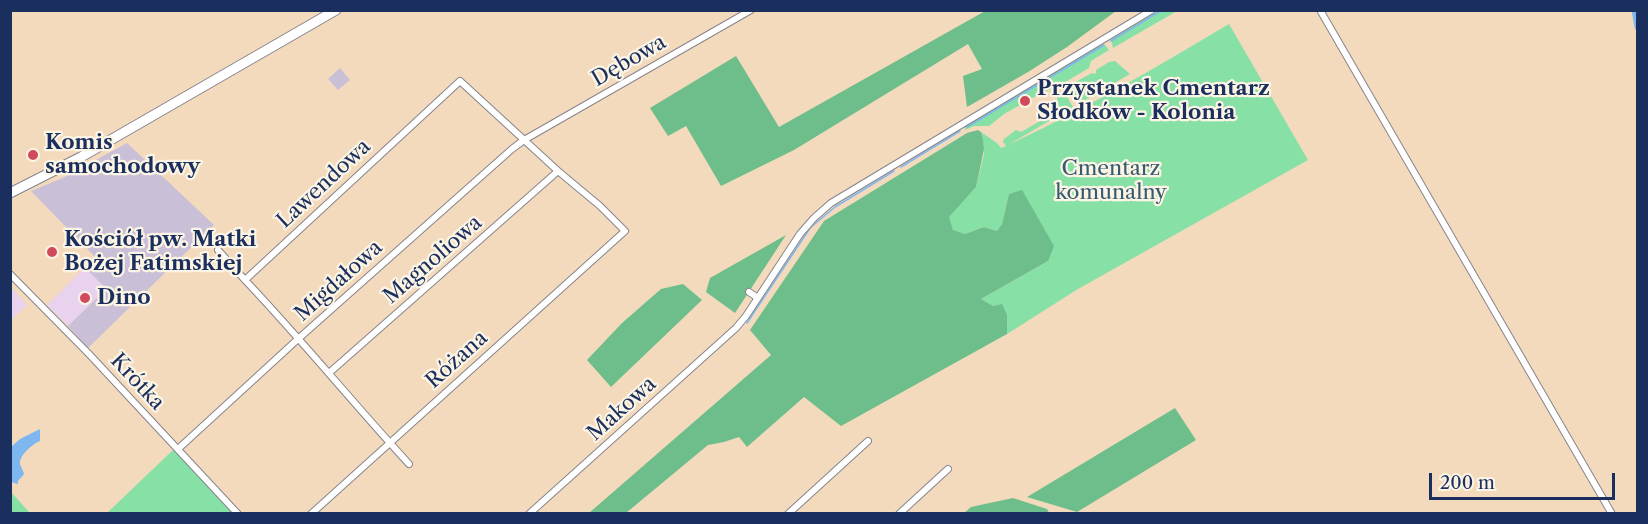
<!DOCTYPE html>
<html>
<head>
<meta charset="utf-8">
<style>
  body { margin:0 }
  #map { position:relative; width:1648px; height:524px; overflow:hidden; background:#f3dabc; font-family:"Libre Caslon Text",serif }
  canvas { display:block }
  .frame { position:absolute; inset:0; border:12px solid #1b2f5e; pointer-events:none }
  .scale { position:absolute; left:1429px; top:473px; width:186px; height:27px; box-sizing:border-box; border:3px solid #1b2f5e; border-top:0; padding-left:8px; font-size:18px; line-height:21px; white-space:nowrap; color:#1b2f5e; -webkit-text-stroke:4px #fcf5e5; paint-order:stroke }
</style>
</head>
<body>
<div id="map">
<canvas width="1648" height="524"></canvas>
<div class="frame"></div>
<div class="scale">200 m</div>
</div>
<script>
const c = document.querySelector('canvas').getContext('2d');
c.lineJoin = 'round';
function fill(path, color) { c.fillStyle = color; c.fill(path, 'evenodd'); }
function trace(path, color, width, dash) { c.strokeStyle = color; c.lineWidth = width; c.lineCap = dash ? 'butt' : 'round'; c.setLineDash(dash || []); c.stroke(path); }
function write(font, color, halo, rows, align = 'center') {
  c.font = font + ' "Libre Caslon Text",serif'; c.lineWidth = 4.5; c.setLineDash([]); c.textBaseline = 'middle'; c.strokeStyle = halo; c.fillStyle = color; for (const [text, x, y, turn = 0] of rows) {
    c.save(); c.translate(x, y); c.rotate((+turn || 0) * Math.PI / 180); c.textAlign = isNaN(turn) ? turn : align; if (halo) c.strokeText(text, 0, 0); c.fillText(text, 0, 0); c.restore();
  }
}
fill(new Path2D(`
  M85,267L106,289L68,326L47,305Z
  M11,287L27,305L11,320Z`), '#e9d2ed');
fill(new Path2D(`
  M340,68L350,80L338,90L328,79Z
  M127,143L214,225L88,348L68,326L106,289L85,267L95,257L31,191L65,177Z`), '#c9bfd7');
fill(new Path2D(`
  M1158,11H1177L1113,48L1111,39Z
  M1229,24L1308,160L1078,289L1007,334V315L981,299L1048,261L1009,194L1002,224L997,231L984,227L965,234L953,230L948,217L976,187L984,154L983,139L981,132L997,143L1001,148L1006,146L1003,142L1004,139L1016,130L1021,132L1061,109L1057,106V95L1060,92L1064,91L1065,93L1073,107L1008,145C1085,109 1157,67 1229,24Z
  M1102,44L1106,46L1109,50L1091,61L1089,68L1062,84L1028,100L1026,98L1021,101L1022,104L1004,114L989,126H974L965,130V126Z
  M1115,61L1130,74L1078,104L1073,92L1070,93L1069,91L1070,85L1092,73L1094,74L1096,73V70L1109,62Z
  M174,449L233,513L106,514Z
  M11,492L30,513H11Z`), '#87e0a5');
fill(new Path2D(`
  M987,10L1116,11L1067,47L1028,72L967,107L963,76L982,69L968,44L794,150L721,186L686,126L668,136L650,108L736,56L779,127Z
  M978,130L981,132L983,139L984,149L976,187L949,217L953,230L965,234L984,227L997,231L1002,224L1009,194L1022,190L1054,246L1048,261L981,299L993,306L1002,304L1007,315V334L841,426L804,397L747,447L739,437L724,442L708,445L626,513H589L771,355L750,330L824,221L967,133Z
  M786,235L735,313L706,292L710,278Z
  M683,284L702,300L611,387L587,360L622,323L661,289Z
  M1175,408L1196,440L1077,512L1027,497Z
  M1013,498L1047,509L1049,513H964L971,507Z`), '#6dbe8a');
fill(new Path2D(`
  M40,429V441C34,443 19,455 20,464C21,467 23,470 24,474L18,481V484L11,482V447L20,439Z`), '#7eb7ef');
trace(new Path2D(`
  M1111,41L1162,10
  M967,127L1104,45
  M901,167L960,131
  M747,323L810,228L835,207L894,171`), '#7eb7ef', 1.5);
trace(new Path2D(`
  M1635,10L1638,27`), '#7eb7ef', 7);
const minor = new Path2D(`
  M1320,10L1612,514
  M218,250L245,280
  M10,274L89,354L238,514
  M749,292L758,298
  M329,373L558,171
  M178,449L298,339L512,149L524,140L751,10
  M311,514L625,231L600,206L558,171L460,81L245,280C301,339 353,403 409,464
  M529,514L736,328L746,316L800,234L814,218L831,203L1152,10
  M788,514L868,441
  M899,514L948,469`);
const primary = new Path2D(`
  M10,193L81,157L336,10`);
trace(minor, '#87848d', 8);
trace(primary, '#87848d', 11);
trace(minor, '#fff', 6);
trace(primary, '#fff', 9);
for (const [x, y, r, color] of [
  [1025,101,6,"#d1495b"],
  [33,155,6,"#d1495b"],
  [52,252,6,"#d1495b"],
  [85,298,6,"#d1495b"]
]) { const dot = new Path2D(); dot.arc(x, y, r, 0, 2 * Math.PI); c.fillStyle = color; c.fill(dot); trace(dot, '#fcf5e5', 2); }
write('21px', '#1b2f5e', '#fcf5e5', [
  ["Dębowa",629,61,-30],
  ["Lawendowa",324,184,-43],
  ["Magnoliowa",433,260,-41],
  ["Migdałowa",339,281,-42],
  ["Różana",457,360,-42],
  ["Krótka",137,382,47],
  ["Makowa",622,409,-42]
]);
write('bold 21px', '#1b2f5e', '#fcf5e5', [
  ["Przystanek Cmentarz",1037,89],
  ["Słodków - Kolonia",1037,113],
  ["Komis",45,143],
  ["samochodowy",45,167],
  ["Kościół pw. Matki",64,240],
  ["Bożej Fatimskiej",64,264],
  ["Dino",97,298]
], 'left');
write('21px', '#365b70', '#fcf5e5', [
  ["Cmentarz",1111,169],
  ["komunalny",1111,193]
]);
</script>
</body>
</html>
